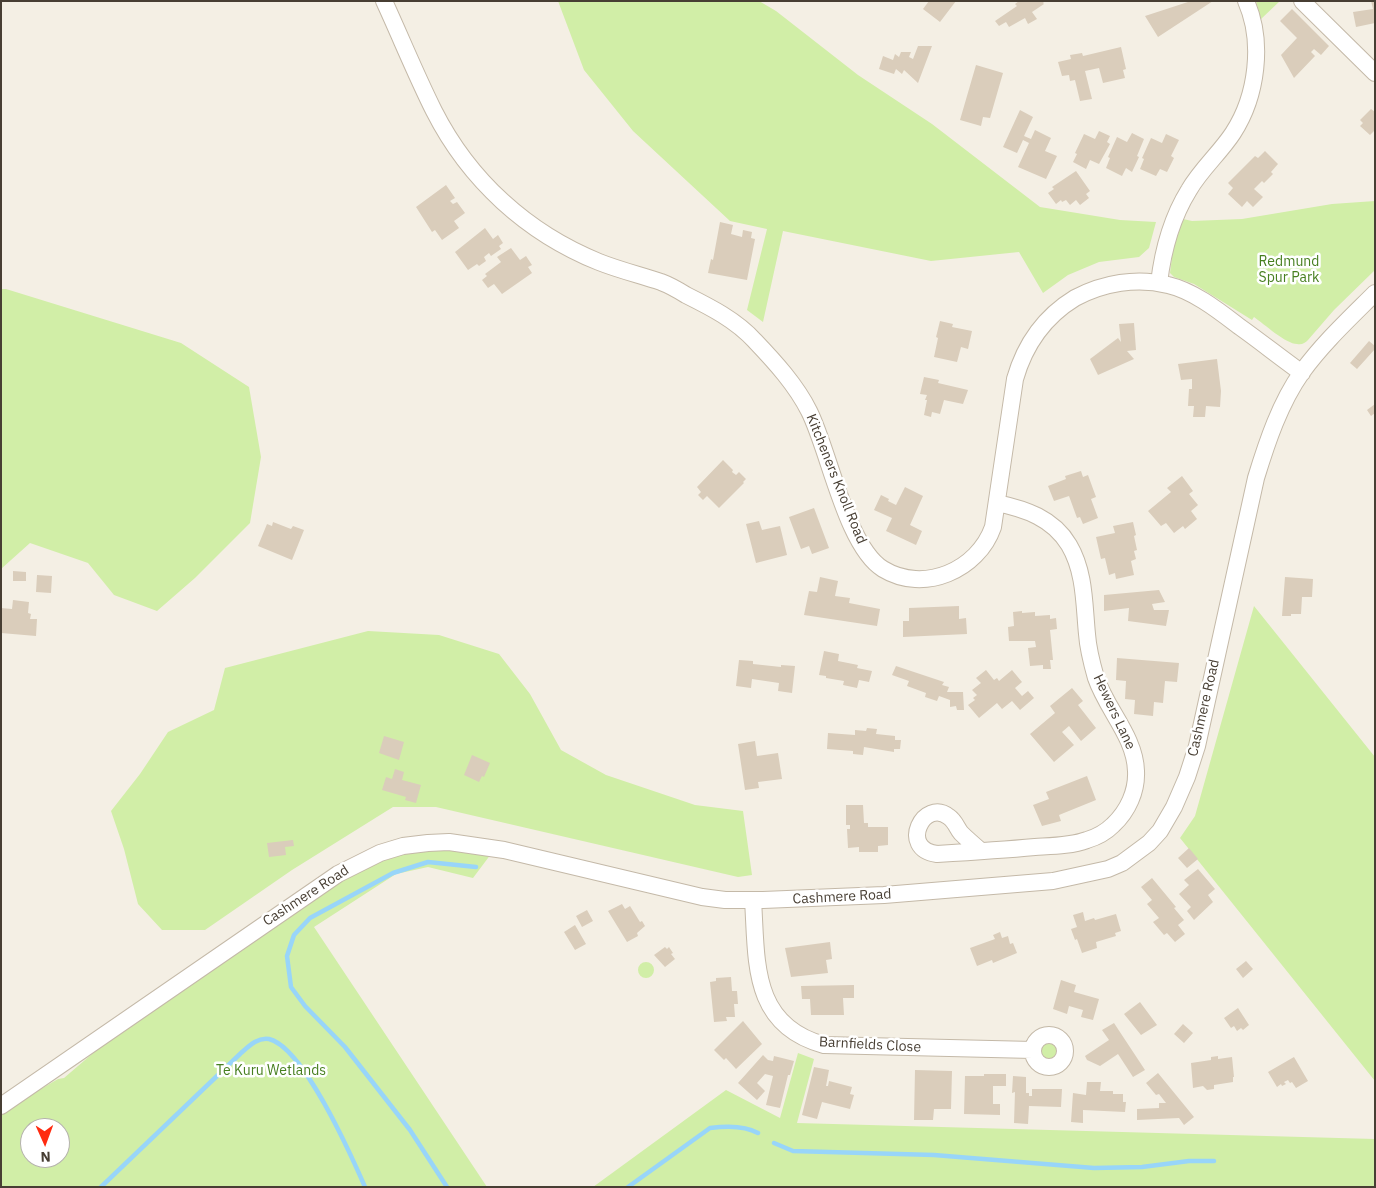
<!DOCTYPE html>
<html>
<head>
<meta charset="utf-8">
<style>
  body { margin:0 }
  #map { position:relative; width:1376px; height:1188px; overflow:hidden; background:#f4efe4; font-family:"IBM Plex Sans",sans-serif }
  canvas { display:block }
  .frame { position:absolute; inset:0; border:2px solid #473e33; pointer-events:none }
  .north { position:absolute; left:20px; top:1118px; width:50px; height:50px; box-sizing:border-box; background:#fff; border:1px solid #b5b2ad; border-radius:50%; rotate:178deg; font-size:14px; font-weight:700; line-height:20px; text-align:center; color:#473e33 }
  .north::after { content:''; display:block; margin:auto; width:18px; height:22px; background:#ff2b10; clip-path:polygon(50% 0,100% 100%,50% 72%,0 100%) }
</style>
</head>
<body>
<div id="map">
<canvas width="1376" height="1188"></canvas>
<div class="frame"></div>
<div class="north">N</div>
</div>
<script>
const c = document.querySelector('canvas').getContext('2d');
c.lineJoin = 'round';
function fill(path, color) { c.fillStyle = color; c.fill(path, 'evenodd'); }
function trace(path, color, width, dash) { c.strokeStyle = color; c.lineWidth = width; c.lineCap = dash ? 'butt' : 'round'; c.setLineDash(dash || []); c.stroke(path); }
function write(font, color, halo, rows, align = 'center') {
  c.font = font + ' "IBM Plex Sans",sans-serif'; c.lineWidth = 5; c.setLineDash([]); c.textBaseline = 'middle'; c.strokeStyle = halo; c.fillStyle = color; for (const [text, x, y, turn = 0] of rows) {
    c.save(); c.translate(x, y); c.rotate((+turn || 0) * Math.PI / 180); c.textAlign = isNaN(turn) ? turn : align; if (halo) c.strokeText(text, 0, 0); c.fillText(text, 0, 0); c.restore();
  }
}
fill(new Path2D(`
  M558,1H759L776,11L858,75L932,124L1040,207L1120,220L1156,222L1149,248L1139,257L1099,262L1068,275L1043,293L1019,252L931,261L783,231L763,322L747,310L767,229L730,221L633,131L584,70Z
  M1256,1H1280L1261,19Z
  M1375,201V270L1334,310L1308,340C1305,343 1302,345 1297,344C1286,344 1264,324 1254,317L1252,320L1194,284L1174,277L1170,273L1173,249L1183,219L1192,221L1242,219L1332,204Z
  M1,289H6L181,343L249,387L261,457L250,523L195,578L157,611L114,595L88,563L30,543L1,569Z
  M1254,606L1375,757V1081L1180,838L1195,816Z
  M368,631L439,635L499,654L530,694L561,750L606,775L695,805L743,811L752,875L738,877L436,807H393L292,870L205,930H162L138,904L124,849L111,811L140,774L168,732L214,710L225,668Z
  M434,850H460L491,854L473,878L428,867L396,874L314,927L487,1187H1V1112L58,1079L64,1078L106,1042L234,953L237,954C285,920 347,867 404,854C414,851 424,851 434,850ZM30,1128H60V1158H30Z
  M638 970a8 8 0 1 1 16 0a8 8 0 1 1-16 0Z
  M1041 1051a8 8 0 1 1 16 0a8 8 0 1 1-16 0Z
  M798,1053L814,1059L797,1123L1375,1139V1187H593L726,1090L780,1118Z`), '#d1eea7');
trace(new Path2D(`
  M774,1143L793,1151L934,1155L1094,1168L1142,1167L1189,1161H1214
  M101,1187L240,1054C248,1047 257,1037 269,1039C303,1047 351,1155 365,1187
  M447,1187L410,1130L345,1047L305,1006L291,987L287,956L294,935L310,918L393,873L428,862L476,867
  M628,1187L710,1128C725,1126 744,1125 758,1133`), '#98d5f9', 4.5);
fill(new Path2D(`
  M929,1H956L940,22L923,9Z
  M1019,1H1045L1043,3L1044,4L1032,12L1037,19L1028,24L1025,18L1009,27L1006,22L999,26L995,21L1017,6L1015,4Z
  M1191,1H1213L1158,37L1145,16Z
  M1371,1H1375V23L1356,27L1353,12L1373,9Z
  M1292,9L1329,46L1321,55L1314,49L1311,52L1315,56L1294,78L1281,55L1297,38L1280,21Z
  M918,46H932L918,83L904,70L902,74L896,69L894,74L879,69L883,56L893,60L895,54L899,57L901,52H911L909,57L913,59Z
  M1121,47L1126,69L1123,70L1125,78L1103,83L1099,68L1085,71L1092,99L1080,101L1075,80L1070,81L1069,75L1062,76L1058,62L1071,59L1070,55L1082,53L1083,56Z
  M976,65L1003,73L990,118L983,117L981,126L960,120Z
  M1371,109L1375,112V130L1370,135L1360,126L1363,123L1360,120Z
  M1020,110L1033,117L1024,136L1031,139L1035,130L1051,138L1045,151L1057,156L1046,179L1018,167L1029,143L1023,140L1017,153L1003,147Z
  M1099,131L1110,136L1107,142L1110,144L1099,164L1090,160L1086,169L1073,162L1077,154L1075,153L1084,134L1095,139Z
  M1132,133L1144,139L1137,156L1139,157L1132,172L1126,168L1122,176L1106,168L1110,158L1108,157L1117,137L1127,142Z
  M1166,134L1179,140L1171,156L1174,158L1167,172L1160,169L1156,176L1140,169L1144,159L1142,158L1151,138L1162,143Z
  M1265,151L1278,164L1271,172L1273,174L1264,183L1262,181L1254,189L1263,197L1253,207L1247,201L1242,207L1228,194L1233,188L1228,183L1255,156L1258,158Z
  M1076,171L1090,191L1086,194L1089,198L1080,205L1076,200L1070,205L1066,200L1062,202L1061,200L1056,204L1048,193L1054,189L1052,187Z
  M446,185L455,198L450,201L453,204L457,202L465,213L454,221L459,228L442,240L435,230L432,232L416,207Z
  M720,222L733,225L731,234L742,237L743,230L752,232L751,238L755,239L747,280L708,273L711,259L713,260Z
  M485,228L493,239L498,235L503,243L499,246L501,249L491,256L489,253L484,257L486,261L479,266L477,264L468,270L455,252Z
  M511,248L520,260L526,256L532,265L528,267L532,273L502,294L494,284L488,288L482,280L487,276L485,274L501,262L497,257Z
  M940,321L953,324L952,327L972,331L968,349L961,347L957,362L934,357L938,338L936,337Z
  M1134,323L1136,350L1127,351L1134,359L1098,375L1090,359L1118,338L1121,342L1119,324Z
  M1369,341L1375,346V349L1357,369L1350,363Z
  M1217,359L1221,391L1220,407L1206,406L1205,417H1193L1194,406H1188L1189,389H1192V379L1181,380L1178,364Z
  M924,377L939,380L938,383L968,390L963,404L944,400L940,414L932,412L931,417L924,415L927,400H925L927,395L920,394Z
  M1375,404V413L1371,416L1367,410Z
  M723,460L733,470L732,472L736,475L739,472L746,479L743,482L744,483L719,508L707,496L703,500L698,495L701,492L697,487Z
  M1081,471L1083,477L1088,475L1096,497L1091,499L1098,518L1083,524L1080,517L1077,518L1069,496L1054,501L1048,486L1066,479L1065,476Z
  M1182,476L1193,491L1189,494L1198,505L1191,511L1197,519L1185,529L1183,526L1174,533L1166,523L1161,526L1148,511L1171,492L1167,488Z
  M905,487L923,496L910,525L922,531L916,545L886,531L892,518L874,510L881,495L889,499L888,501L896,505Z
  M814,508L829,548L812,554L809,546L801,549L789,517Z
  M759,521L762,530L780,526L787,555L756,563L746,524Z
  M273,522L291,529L293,526L304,530L292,560L258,546L267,524L272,526Z
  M1133,522L1136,535L1134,536L1137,550L1134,551L1136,559L1131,561L1134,575L1116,579L1115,573L1109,575L1105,558L1101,559L1096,537L1115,533L1113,526Z
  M13,571L26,572V581H13Z
  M37,575L52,576L51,593L36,592Z
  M820,577L838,581L835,596L850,598L849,603L880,609L877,626L804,615L809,591L817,592Z
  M1285,577L1313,579L1312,597H1302L1301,614H1291V616H1282Z
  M1159,590L1165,602L1152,604L1154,610H1169L1166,626L1128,621L1129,608L1104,611V595Z
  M13,600L29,602L28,613L31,614L30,619H37L36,636L1,633V608L12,609Z
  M959,606V619L966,618L967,634L903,637V621H909V608Z
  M1022,611V613L1035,612V616L1050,615V619L1056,618L1057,629L1050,630L1053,660H1050L1051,669H1043V665L1030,666L1028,648L1036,647L1035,641H1009L1008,627L1014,626L1013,612Z
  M824,651L839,654L838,661L858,665L857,668L872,671L869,682L859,680L857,688L843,685L844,681L826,678V676L819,675Z
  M1117,658L1179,663L1177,682L1165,681L1163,703L1154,702L1153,716L1134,714L1135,700L1125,699L1126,681L1116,680Z
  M739,660L753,661V664L781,667V665L795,666L792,693L778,691L779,683L752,679L751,688L736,686Z
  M896,666L944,682L942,685L949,687L947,692H963L964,710H957L956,706L950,707V700L939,696L937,701L925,697L926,693L907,686L909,681L892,675Z
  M986,670L994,680L997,678L999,681L1012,670L1022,682L1015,688L1022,696L1028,691L1034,698L1020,710L1012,701L1002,709L997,703L979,718L968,705L975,700L973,698L977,695L972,690L981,683L976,678Z
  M1072,688L1083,701L1078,705L1096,728L1081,741L1069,726L1062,732L1074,745L1054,762L1030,734L1055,713L1050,706Z
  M867,728L877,729L876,734L895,736V740H901L900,749H894V752L864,747L863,755L853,754V751L827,749L828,733L855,735V730L866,731Z
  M384,736L404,742L399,760L379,753Z
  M755,741L757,756L778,753L782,779L758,782L759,788L745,790L738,744Z
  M472,755L490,763L484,777L482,776L479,782L464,775Z
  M395,769L404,772L402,780L421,785L416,803L405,800L406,797L382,790L386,777L392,779Z
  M1087,776L1096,800L1059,815L1061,821L1042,826L1033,805L1049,799L1046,792Z
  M846,805H863L864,823H868V827H888V845L878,846V852H859V847L848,848L847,829H850V825H846Z
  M293,840L294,846L285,847L286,855L269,857L267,843Z
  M1189,848L1198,859L1187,868L1178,858Z
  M1198,869L1215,889L1208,895L1213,902L1194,920L1187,911L1191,907L1179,894L1189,885L1184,880Z
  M1152,878L1176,907L1174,908L1184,920L1178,925L1185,934L1175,942L1167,933L1164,935L1153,922L1159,918L1147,904L1152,900L1141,887Z
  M622,904L625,909L630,906L640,922L642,921L645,926L637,933L638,936L627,942L608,911Z
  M587,910L593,921L582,927L576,916Z
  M1083,912L1085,921L1094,918L1095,920L1116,914L1121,931L1115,933L1116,936L1096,942L1097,948L1082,953L1077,939L1075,940L1071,929L1077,927L1073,915Z
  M575,925L586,944L575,950L564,932Z
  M1000,932L1002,938L1008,936L1010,944L1013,943L1017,953L993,963L992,960L977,966L970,948L995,939L993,935Z
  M830,942L832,959L826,960L828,973L791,977L785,948Z
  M665,947L667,949L669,947L673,953L671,954L675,959L665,967L654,955Z
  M1246,961L1253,969L1243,978L1236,969Z
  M731,977L732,991H737L738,1004H734L735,1017H726L727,1021L714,1022L710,982L716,981V978Z
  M1061,980L1076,985L1074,992L1099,999L1093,1020L1081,1017L1083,1010L1069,1006L1067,1014L1053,1009Z
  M854,985V998H843L844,1015H811L810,999H802L801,986Z
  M1140,1002L1157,1025L1141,1035L1124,1014Z
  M1238,1008L1249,1025L1243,1030L1241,1028L1237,1031L1234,1026L1231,1028L1224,1018Z
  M743,1021L762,1044L736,1069L726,1058L724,1060L714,1050Z
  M1114,1023L1145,1070L1133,1077L1118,1054L1100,1066L1087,1060L1085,1056L1109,1040L1102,1030Z
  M1183,1024L1193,1033L1184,1043L1174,1034Z
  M763,1055L768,1060L773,1061L774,1056L794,1061L790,1075H788L780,1108L766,1105L773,1076L765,1074L757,1083L765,1091L757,1100L738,1083Z
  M1218,1056V1059L1232,1057L1234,1077H1233V1082L1214,1085V1089L1207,1090L1203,1086L1193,1088L1191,1063L1211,1060V1057Z
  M1294,1057L1308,1081L1296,1088L1292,1082L1290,1083L1288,1080L1284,1082L1286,1084L1282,1086L1281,1084L1277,1087L1268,1072Z
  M814,1067L829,1070L826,1086H828L829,1081L852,1087L850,1094L854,1095L850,1109L822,1102L817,1119L802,1115Z
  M915,1070L952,1071L951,1109H934L933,1120H914Z
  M1158,1073L1194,1117L1184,1125L1179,1118L1137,1120V1109L1159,1108V1103H1166L1159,1094L1156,1095L1146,1083Z
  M984,1074H1006V1086H993V1104H1000V1115L964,1114L965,1076H984Z
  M1013,1076L1026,1077V1093H1029V1096H1032V1089H1062L1061,1107L1029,1106L1028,1124L1014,1123L1015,1092L1012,1093Z
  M1087,1082H1101L1100,1091H1113V1094H1123V1102H1126L1125,1112L1083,1110V1123L1071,1122L1073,1093L1086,1095Z`), '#dacdbb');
const minor = new Path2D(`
  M384,1C401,38 416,75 434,111C469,180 527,233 599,262C619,270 640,275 661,282C669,285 678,290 686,295C710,307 736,320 755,341C775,362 796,385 809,411C829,450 846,546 883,569C924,594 978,570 993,527L1015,379C1025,344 1044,317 1075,298C1103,283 1137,277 1168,285C1194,291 1219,311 1240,327C1261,342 1281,358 1302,373
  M1302,1L1375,73
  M1159,283C1163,249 1171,219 1189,190C1201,169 1220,153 1233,133C1257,96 1264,42 1246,1
  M981,851C974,845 967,839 961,833C957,828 955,821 949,817C924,797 898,849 937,854C970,852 1002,850 1035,847C1052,846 1071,846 1087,840C1097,837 1106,832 1113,825C1128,811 1137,791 1136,771C1135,737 1107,710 1096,678C1092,664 1088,649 1087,634C1084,604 1085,572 1069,545C1053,518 1025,509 997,503
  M753,900C757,962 751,1025 824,1045L1033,1050
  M1033 1051a16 16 0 1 1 32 0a16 16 0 1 1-32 0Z
  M1,1106L338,874L380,853L403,846L428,843L449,842L504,850L702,897L725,900H763L884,895L1053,881L1108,869L1122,863L1149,843L1160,831L1174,807L1187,777L1197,746L1256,478C1267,442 1280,403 1302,372C1323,343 1350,318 1375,293`);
trace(minor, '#c4b9a8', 18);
trace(minor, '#fff', 16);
write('14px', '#477f20', '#fff', [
  ["Redmund",1289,262],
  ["Spur Park",1289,278],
  ["Te Kuru Wetlands",271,1071]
]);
write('14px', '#473e33', '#fff', [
  ["Kitcheners Knoll Road",836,479,68],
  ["Cashmere Road",1204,708,-77],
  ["Hewers Lane",1114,712,65],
  ["Cashmere Road",306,896,-33],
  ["Cashmere Road",842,897,-3],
  ["Barnfields Close",870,1045,3]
]);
</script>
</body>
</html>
